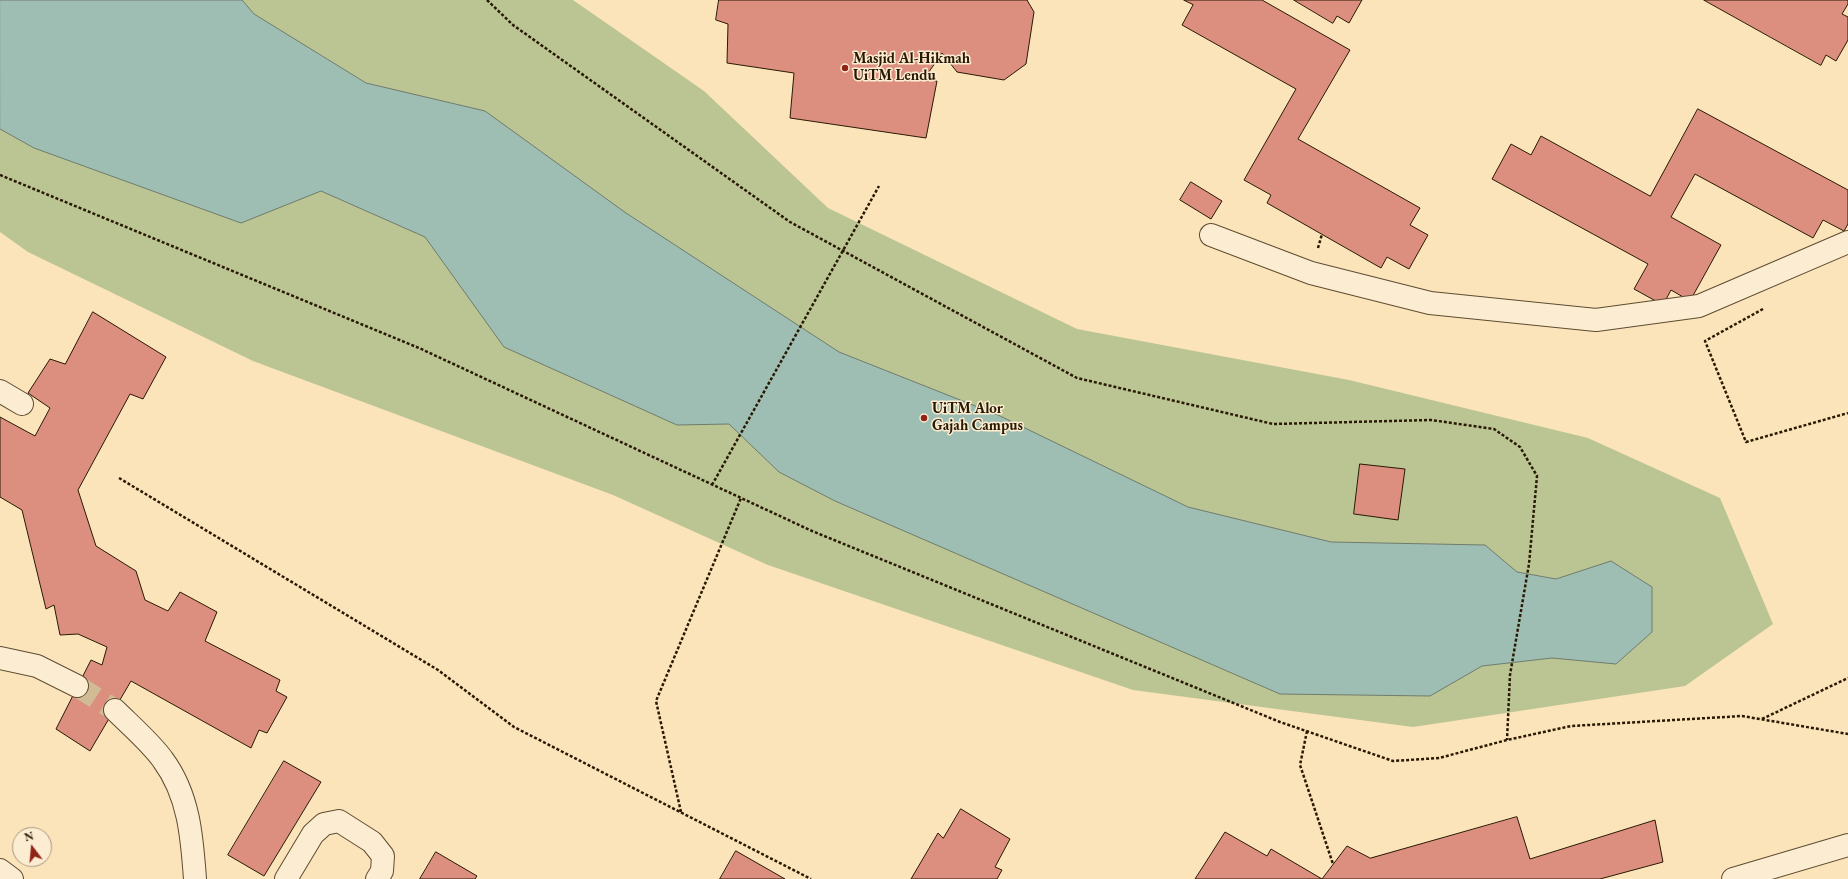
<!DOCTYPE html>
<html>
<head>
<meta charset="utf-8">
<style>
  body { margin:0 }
  #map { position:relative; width:1848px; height:879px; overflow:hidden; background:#fbe4ba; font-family:"EB Garamond",serif }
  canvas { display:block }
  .north { position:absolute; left:12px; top:827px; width:40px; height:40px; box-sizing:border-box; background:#fcedd2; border:1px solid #a8987f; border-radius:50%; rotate:344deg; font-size:11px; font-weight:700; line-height:16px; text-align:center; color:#291903 }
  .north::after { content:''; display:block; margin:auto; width:14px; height:18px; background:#8f2418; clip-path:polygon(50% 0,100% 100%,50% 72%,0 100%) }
</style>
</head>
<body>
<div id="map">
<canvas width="1848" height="879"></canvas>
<div class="north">N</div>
</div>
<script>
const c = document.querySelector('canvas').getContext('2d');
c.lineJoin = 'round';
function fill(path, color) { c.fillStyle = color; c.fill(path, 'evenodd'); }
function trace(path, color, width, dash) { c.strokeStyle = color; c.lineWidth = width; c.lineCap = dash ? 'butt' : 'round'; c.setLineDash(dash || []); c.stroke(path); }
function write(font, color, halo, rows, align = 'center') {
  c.font = font + ' "EB Garamond",serif'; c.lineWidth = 3; c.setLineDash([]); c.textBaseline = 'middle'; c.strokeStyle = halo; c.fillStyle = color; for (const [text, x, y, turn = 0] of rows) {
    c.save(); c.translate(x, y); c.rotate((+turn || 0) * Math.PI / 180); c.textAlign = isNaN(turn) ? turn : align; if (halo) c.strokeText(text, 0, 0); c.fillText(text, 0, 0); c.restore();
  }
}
fill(new Path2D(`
  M0,0H573L704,91L828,208L1077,329L1349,380L1588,438L1720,498L1773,624L1685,686L1413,727L1133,690L768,565L613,495L253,361L28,252L0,232Z`), '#bac593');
const water = new Path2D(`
  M0,0H242L254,14L366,83L485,111L626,213L839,352L998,415L1188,507L1331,542L1485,545L1517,572L1556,579L1611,561L1652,587V632L1616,664L1552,658L1482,666L1430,696L1280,694L835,501L779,472L729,424L677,425L504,347L425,237L321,191L241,223L34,148L0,129Z`);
fill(water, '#9fbeb3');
trace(water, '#707c6d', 1);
const building = new Path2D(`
  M719,0H1027L1034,12L1026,64L1004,80L957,72L942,53L924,79L937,81L926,138L790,118L794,73L727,63L728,24L716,20Z
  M1184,0H1262L1350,50L1298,139L1420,208L1410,225L1428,235L1409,269L1387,257L1381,268L1267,203L1271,195L1244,180L1296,89L1182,25L1193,5Z
  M1294,0H1362L1349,23L1337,16L1333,23Z
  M1704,0H1848V4L1842,14L1848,17V40L1836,61L1826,55L1821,65Z
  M1698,109L1848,190V224L1844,231L1823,220L1813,238L1695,174L1671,217L1721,245L1690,301L1671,290L1663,305L1634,289L1648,264L1492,179L1511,144L1531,155L1541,136L1650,196Z
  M1191,182L1222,201L1211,219L1180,200Z
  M93,312L166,357L143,399L130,394L78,490L96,546L136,571L145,600L168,611L180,592L217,612L205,641L280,680L276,691L287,697L267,733L259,730L251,748L131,681L90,751L56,729L91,660L102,665L107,647L78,634L60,635L54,605L46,609L22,510L0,497V417L35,436L50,408L28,393L50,359L65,364Z
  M1360,464L1405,469L1398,520L1354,514Z
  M284,761L321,782L264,876L228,855Z
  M961,809L1010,839L995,867L1002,870L997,879H911L938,833L943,838Z
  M1517,817L1530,859L1655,820L1663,862L1600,879H1195L1225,832L1267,856L1271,849L1322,879L1347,846L1370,858Z
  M736,851L785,879H720Z
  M436,852L477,876L475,879H420Z`);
fill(building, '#dc8f7f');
trace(building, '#291903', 1);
trace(new Path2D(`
  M77,686L115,710`), '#d1bb95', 22, [22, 11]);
const minor = new Path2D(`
  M1211,235L1311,273L1430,303L1596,320L1699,306L1848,242
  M0,391L22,404
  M0,658L37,666L77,686
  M115,710C129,724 152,744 163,760C189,795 192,837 195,879
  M0,870L12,879
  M286,879L313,834L324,824L339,821L372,842L383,856L382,871L377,879
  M1733,879L1848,845`);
trace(minor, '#5e4c31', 24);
trace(new Path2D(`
  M487,0L513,25L790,222L1077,378L1273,424L1431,420L1494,429L1520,447L1537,476L1529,564L1510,675L1507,740
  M0,175L419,348L812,531L1280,722L1393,761L1439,758L1507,740L1571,726L1742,716L1848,734
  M1318,248L1322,234
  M1763,309L1705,341L1746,442L1848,413
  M119,478L438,670L514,727L811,879
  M712,485L879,186
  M1762,719L1848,678
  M1307,731L1300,765L1333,864
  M681,812L656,701L741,498`), '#291903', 2.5, [3, 2]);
trace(minor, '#fcedd2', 22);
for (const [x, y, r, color] of [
  [845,68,4,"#8f2418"],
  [924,418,4,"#8f2418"]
]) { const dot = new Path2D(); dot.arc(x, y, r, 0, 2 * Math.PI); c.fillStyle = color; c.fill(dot); trace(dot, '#fcedd2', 1.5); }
write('bold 15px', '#291903', '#fcedd2', [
  ["Masjid Al-Hikmah",853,59],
  ["UiTM Lendu",853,76],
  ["UiTM Alor",932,409],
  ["Gajah Campus",932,426]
], 'left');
</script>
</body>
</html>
